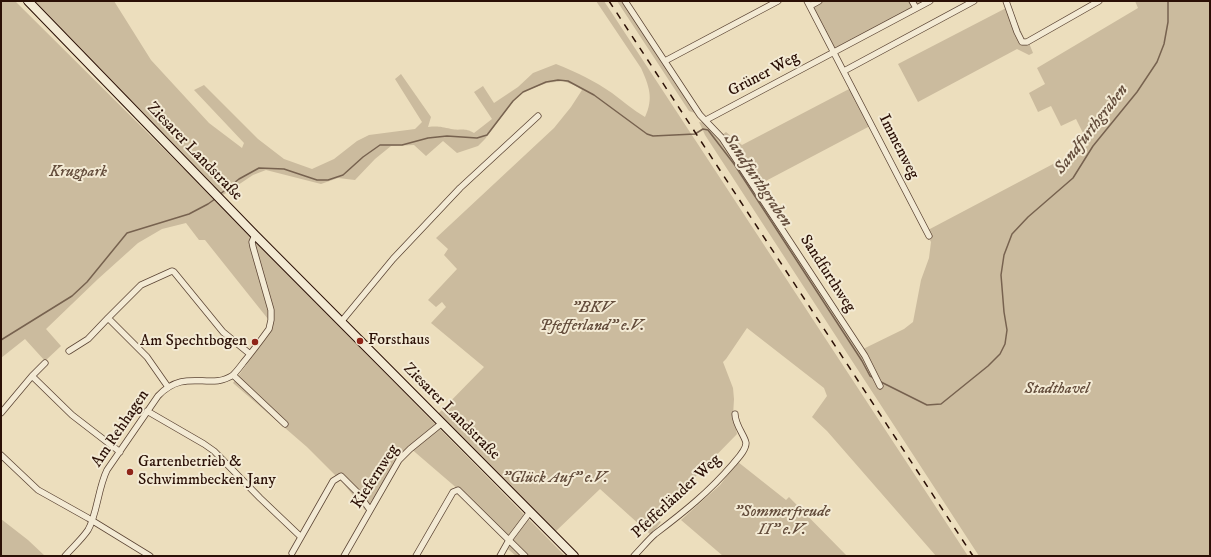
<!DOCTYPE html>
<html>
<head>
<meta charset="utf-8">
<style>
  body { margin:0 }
  #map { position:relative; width:1211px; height:557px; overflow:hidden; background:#ecdebd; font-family:"IM FELL DW Pica",serif }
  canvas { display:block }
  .frame { position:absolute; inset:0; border:2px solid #2b1006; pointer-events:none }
</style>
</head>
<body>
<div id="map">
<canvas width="1211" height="557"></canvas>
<div class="frame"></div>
</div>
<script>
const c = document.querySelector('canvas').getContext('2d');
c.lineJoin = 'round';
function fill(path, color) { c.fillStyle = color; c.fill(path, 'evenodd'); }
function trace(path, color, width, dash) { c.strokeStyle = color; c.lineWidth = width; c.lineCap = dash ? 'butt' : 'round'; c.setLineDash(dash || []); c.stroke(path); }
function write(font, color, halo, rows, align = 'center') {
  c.font = font + ' "IM FELL DW Pica",serif'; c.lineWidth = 4; c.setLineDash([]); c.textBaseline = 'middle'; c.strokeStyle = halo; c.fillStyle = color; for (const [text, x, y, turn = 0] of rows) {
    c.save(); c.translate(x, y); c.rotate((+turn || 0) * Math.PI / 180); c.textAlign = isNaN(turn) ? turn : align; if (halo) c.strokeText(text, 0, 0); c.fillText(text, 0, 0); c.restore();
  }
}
fill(new Path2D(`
  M1,1H15L183,168L565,556H516L508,549L512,542L459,490L409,447L365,510L343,483L307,447L233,383L269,334L268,319L205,240H199L186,223L162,229L138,243L98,279L46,329L61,346L45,361L25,339L1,358Z
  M33,1H114L151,60L209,123L242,148L244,143L194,90L204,85L258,139L284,159L312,169L334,159L357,141L369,135L415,129L422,122L395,79L401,74L431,117L428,127C439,126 441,127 451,129C461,131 464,127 474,133L492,119L474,92L483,86L494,103L518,87L533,73L556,64C576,72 595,81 612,93C623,101 633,110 645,117C654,98 649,86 641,68L596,1H604L968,556H936L827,431L812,417L827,396L824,388L747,328L726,359L723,362L733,388L734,399L733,416L737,434L657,516L656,518L661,522L651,535L600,489L555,532L438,414L484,367L431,323L446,307L442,302L436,307L428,300L457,269L444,255L448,249L436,238L554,128L571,107L582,90L574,85L563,81L547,83L522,92L515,99L485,139L478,146L457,153L443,141L426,156L414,145L391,146L375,159L355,180L338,178L321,184L266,170L253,175L223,195Z
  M617,1H623L691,106L695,113L689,111Z
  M809,1H927L835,48Z
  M1135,1H1210V556H979L705,135L699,122L706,123L719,137L859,351L904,329L913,322L921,280L929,258L931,242L926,232L928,230L1089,145L1076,119L1061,126L1051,106L1038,112L1029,93L1045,84L1037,68L1138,8Z
  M1010,6L1024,38L1029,43L1033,53L1029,55L1017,49L918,102L898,64Z
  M851,88L870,126L760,184L771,207L722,135L726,132L742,145Z
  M738,462L786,500L789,497L847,556H723L681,520L720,485Z
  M1,519L28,540L45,556H1Z`), '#cbbb9e');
trace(new Path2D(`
  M219,195L239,179L259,168L284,169L317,180H328L343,175L363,157L380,145H402L428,138L447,136L477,138L487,135L513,101L523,92L546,82L558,80L568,81L594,95L647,134L653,136L695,134L703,129L708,130L734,164L862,361L870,376L874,378
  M1,340L72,296L87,282L127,233L189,214L208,204L215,199
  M879,381L927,405L941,404L988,366L1000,354L1005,344L1007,330L1004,312L1001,275L1004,255L1012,234L1028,217L1073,178L1093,146L1137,92L1157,62L1164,44L1168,22V1`), '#77624f', 1.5);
const street = new Path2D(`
  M625,1L700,115L722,138L865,356L880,386
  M807,1L929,236
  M912,1L916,8
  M1006,1L1017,32L1022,42H1027L1099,1
  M810,6L819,1
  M665,61L778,1
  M844,71L974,1
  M706,120L930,1
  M341,322L393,259L460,188L538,116
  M69,351L88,339L108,318
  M233,375L285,424
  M32,376L45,363
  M168,387L147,357L108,318L141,285L172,271L174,272L223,332L250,354
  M147,411L204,444L214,451L260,498L301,537
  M1,413L32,376L72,415L120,452
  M1,455L38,490L88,518L150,556
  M292,553L333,481L341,476L358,493L370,510
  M65,556C72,548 82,539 88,530C97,515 98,488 107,470L158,396C185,367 210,391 233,375C236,372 240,367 243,363C252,352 261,340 269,329L271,320V310L253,247L252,242L255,235
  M344,556L399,460L410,449L442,423
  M416,556L453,492L458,490L525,556
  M500,556L509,540L530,512
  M634,556C641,549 648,540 655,534C684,512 709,492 733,464C738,458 746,450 746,443C745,436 735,425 735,414`);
const secondary = new Path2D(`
  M28,1L255,235L574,556`);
trace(street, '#5b4434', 7);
trace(secondary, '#2b1006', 10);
trace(street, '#f3ead4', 5.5);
trace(secondary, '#f3ead4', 8);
trace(new Path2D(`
  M609,1L973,556`), '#2b1006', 1.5, [7, 7]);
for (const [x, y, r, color] of [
  [360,341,4,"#8f2418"],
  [255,342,4,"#8f2418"],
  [130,472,4,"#8f2418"]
]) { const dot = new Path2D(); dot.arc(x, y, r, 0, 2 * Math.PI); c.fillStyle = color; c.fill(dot); trace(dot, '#f3ead4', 1.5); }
write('16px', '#2b1006', '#f3ead4', [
  ["Grüner Weg",764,75,-28],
  ["Immenweg",898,147,63],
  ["Ziesarer Landstraße",194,152,46],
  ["Sandfurthweg",827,274,57],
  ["Ziesarer Landstraße",451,412,45],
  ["Am Rehhagen",121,429,-56],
  ["Kiefernweg",376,477,-57],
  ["Pfefferländer Weg",677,497,-43]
]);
write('italic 16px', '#634c3b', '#f3ead4', [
  ["Krugpark",78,173],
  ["\"BKV",592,309],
  ["Pfefferland\" e.V.",592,327],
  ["Stadthavel",1057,390],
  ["\"Glück Auf\" e.V.",555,479],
  ["\"Sommerfreude",782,513],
  ["II\" e.V.",782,531]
]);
write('16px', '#2b1006', '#f3ead4', [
  ["Forsthaus",368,341],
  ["Am Spechtbogen",247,342,"right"],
  ["Gartenbetrieb &",138,463],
  ["Schwimmbecken Jany",138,481]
], 'left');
write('italic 17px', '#644d3c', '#f3ead4', [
  ["Sandfurthgraben",1092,130,-52],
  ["Sandfurthgraben",757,181,56]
]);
</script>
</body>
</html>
